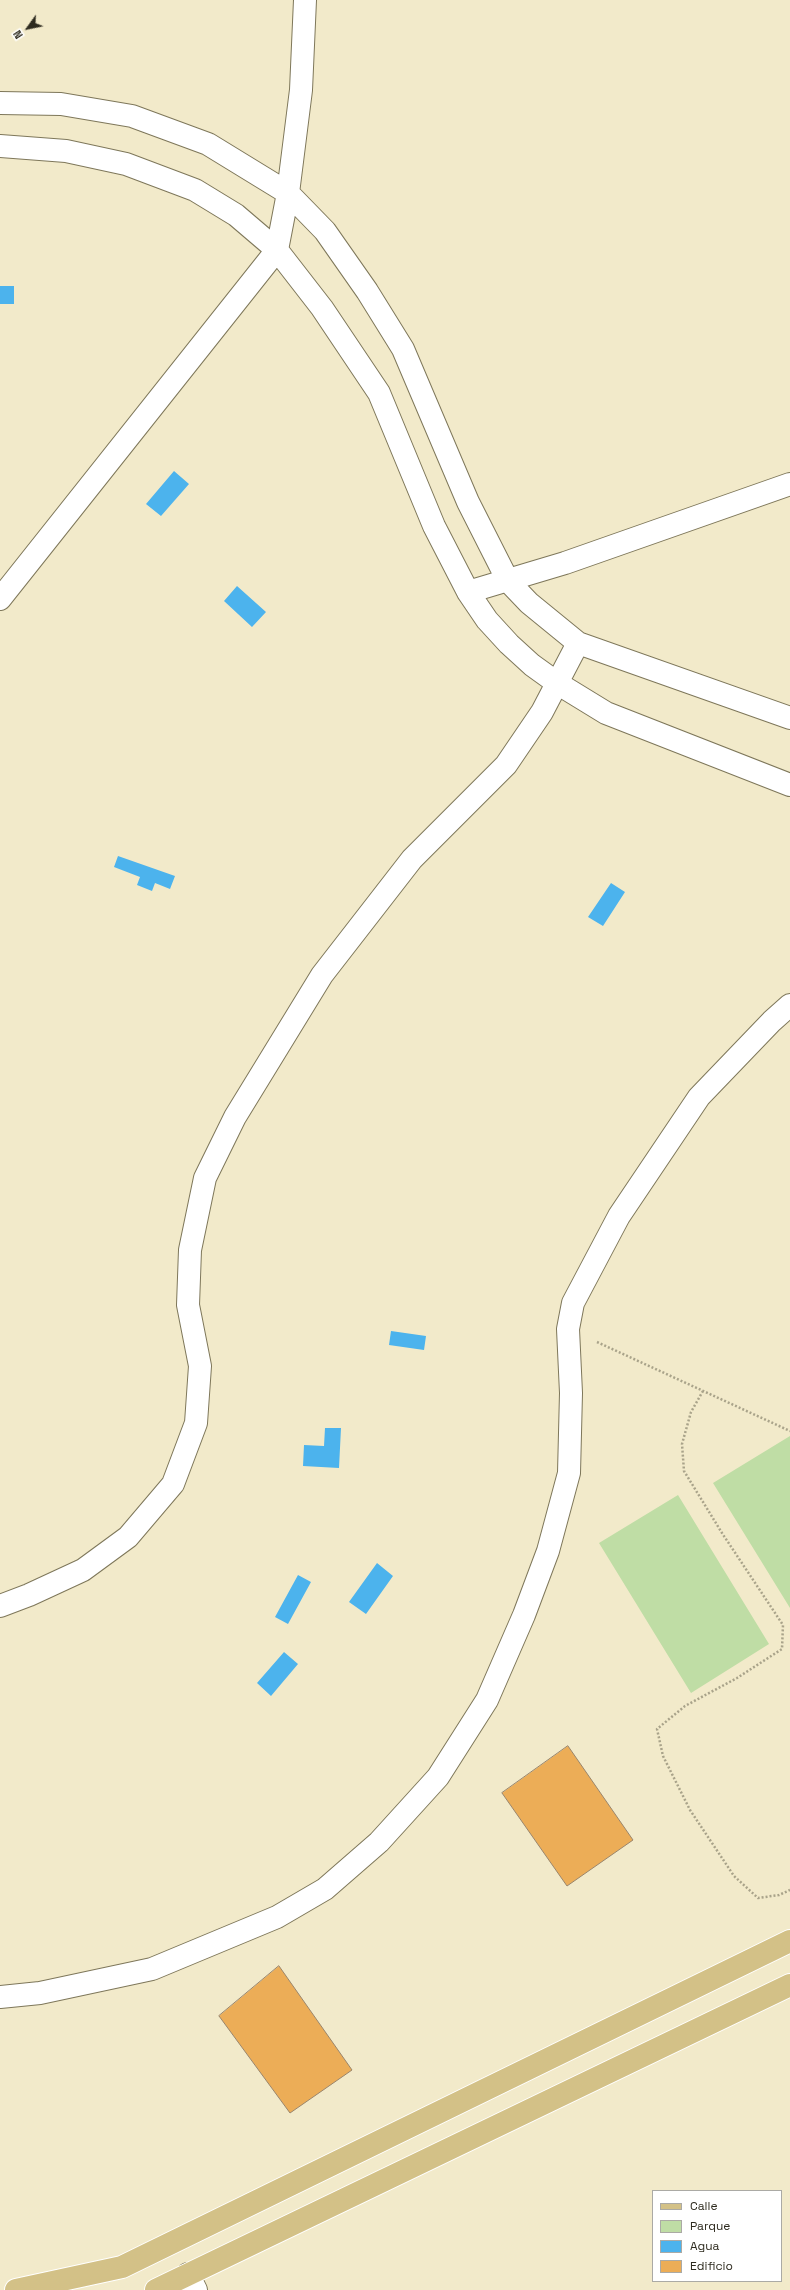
<!DOCTYPE html>
<html>
<head>
<meta charset="utf-8">
<style>
  body { margin:0 }
  #map { position:relative; width:790px; height:2290px; overflow:hidden; background:#f2eaca; font-family:"Space Grotesk",sans-serif }
  canvas { display:block }
  .legend { position:absolute; left:652px; top:2190px; width:130px; height:92px; box-sizing:border-box; background:#fff; border:1px solid #abaaa5; margin:0; padding:5px 7px; list-style:none; font-size:12px; color:#2e2b1f }
  .legend li { display:flex; align-items:center; gap:8px; height:20px }
  .legend b { width:20px; border:1px solid #abaaa5 }
  .north { position:absolute; left:8px; top:8px; width:40px; height:40px; -webkit-text-stroke:3px #fff; paint-order:stroke; rotate:237deg; font-size:11px; font-weight:700; line-height:16px; text-align:center; color:#2e2b1f }
  .north::after { content:''; display:block; margin:auto; width:14px; height:18px; background:#2e2b1f; clip-path:polygon(50% 0,100% 100%,50% 72%,0 100%) }
</style>
</head>
<body>
<div id="map">
<canvas width="790" height="2290"></canvas>
<ul class="legend">
<li><b style="height:5px;background:#d3c187"></b>Calle</li>
<li><b style="height:11px;background:#bfdda5"></b>Parque</li>
<li><b style="height:11px;background:#4cb3ed"></b>Agua</li>
<li><b style="height:11px;background:#ecad57"></b>Edificio</li>
</ul>
<div class="north">N</div>
</div>
<script>
const c = document.querySelector('canvas').getContext('2d');
c.lineJoin = 'round';
function fill(path, color) { c.fillStyle = color; c.fill(path, 'evenodd'); }
function trace(path, color, width, dash) { c.strokeStyle = color; c.lineWidth = width; c.lineCap = dash ? 'butt' : 'round'; c.setLineDash(dash || []); c.stroke(path); }
fill(new Path2D(`
  M790,1436V1608L713,1483Z
  M678,1495L769,1644L691,1693L599,1543Z`), '#bfdda5');
fill(new Path2D(`
  M0,286H14V304H0Z
  M174,471L189,484L161,516L146,504Z
  M237,586L266,612L252,627L224,601Z
  M118,856L175,876L170,889L155,883L152,891L137,885L140,877L114,867Z
  M611,883L625,892L603,926L588,917Z
  M391,1331L426,1336L424,1350L389,1345Z
  M325,1428H341L339,1468L303,1466L304,1445L324,1446Z
  M377,1563L393,1576L366,1614L349,1602Z
  M298,1575L311,1582L288,1624L275,1617Z
  M284,1652L298,1664L271,1696L257,1683Z`), '#4cb3ed');
const building = new Path2D(`
  M568,1746L633,1840L567,1886L502,1793Z
  M279,1966L352,2070L290,2113L219,2016Z`);
fill(building, '#ecad57');
trace(building, '#99856c', 1);
const minor = new Path2D(`
  M0,103L61,104L132,116L208,144L288,193L325,231L367,291L403,349L468,502L508,581L529,603L578,643L790,718
  M0,146L66,151L126,164L195,190L236,215L277,250L322,308L379,393L434,526L468,592L487,620L509,644L532,665L557,683L606,713L790,785
  M468,592L565,563L790,484
  M0,599L277,250L288,193L301,90L305,0
  M0,1606L29,1595L83,1570L128,1537L173,1484L196,1423L200,1366L188,1305L190,1250L205,1178L235,1117L322,975L412,859L506,765L542,712L578,643
  M0,1997L40,1993L152,1969L277,1917L325,1889L379,1842L438,1777L487,1700L524,1615L548,1551L569,1473L571,1393L568,1329L573,1303L619,1216L699,1097L772,1021L790,1005
  M188,2274L196,2290`);
const major = new Path2D(`
  M16,2290L122,2267L790,1941
  M156,2290L790,1985`);
trace(minor, '#7e775a', 24);
trace(major, '#fff', 24);
trace(new Path2D(`
  M597,1342L790,1431
  M703,1391L691,1412L682,1444L684,1471L722,1533L783,1625L782,1649L737,1678L685,1706L657,1729L663,1756L690,1810L734,1876L758,1898L779,1895L790,1890`), '#a9a38a', 2.5, [2, 2]);
trace(minor, '#fff', 22);
trace(major, '#d3c187', 22);
</script>
</body>
</html>
